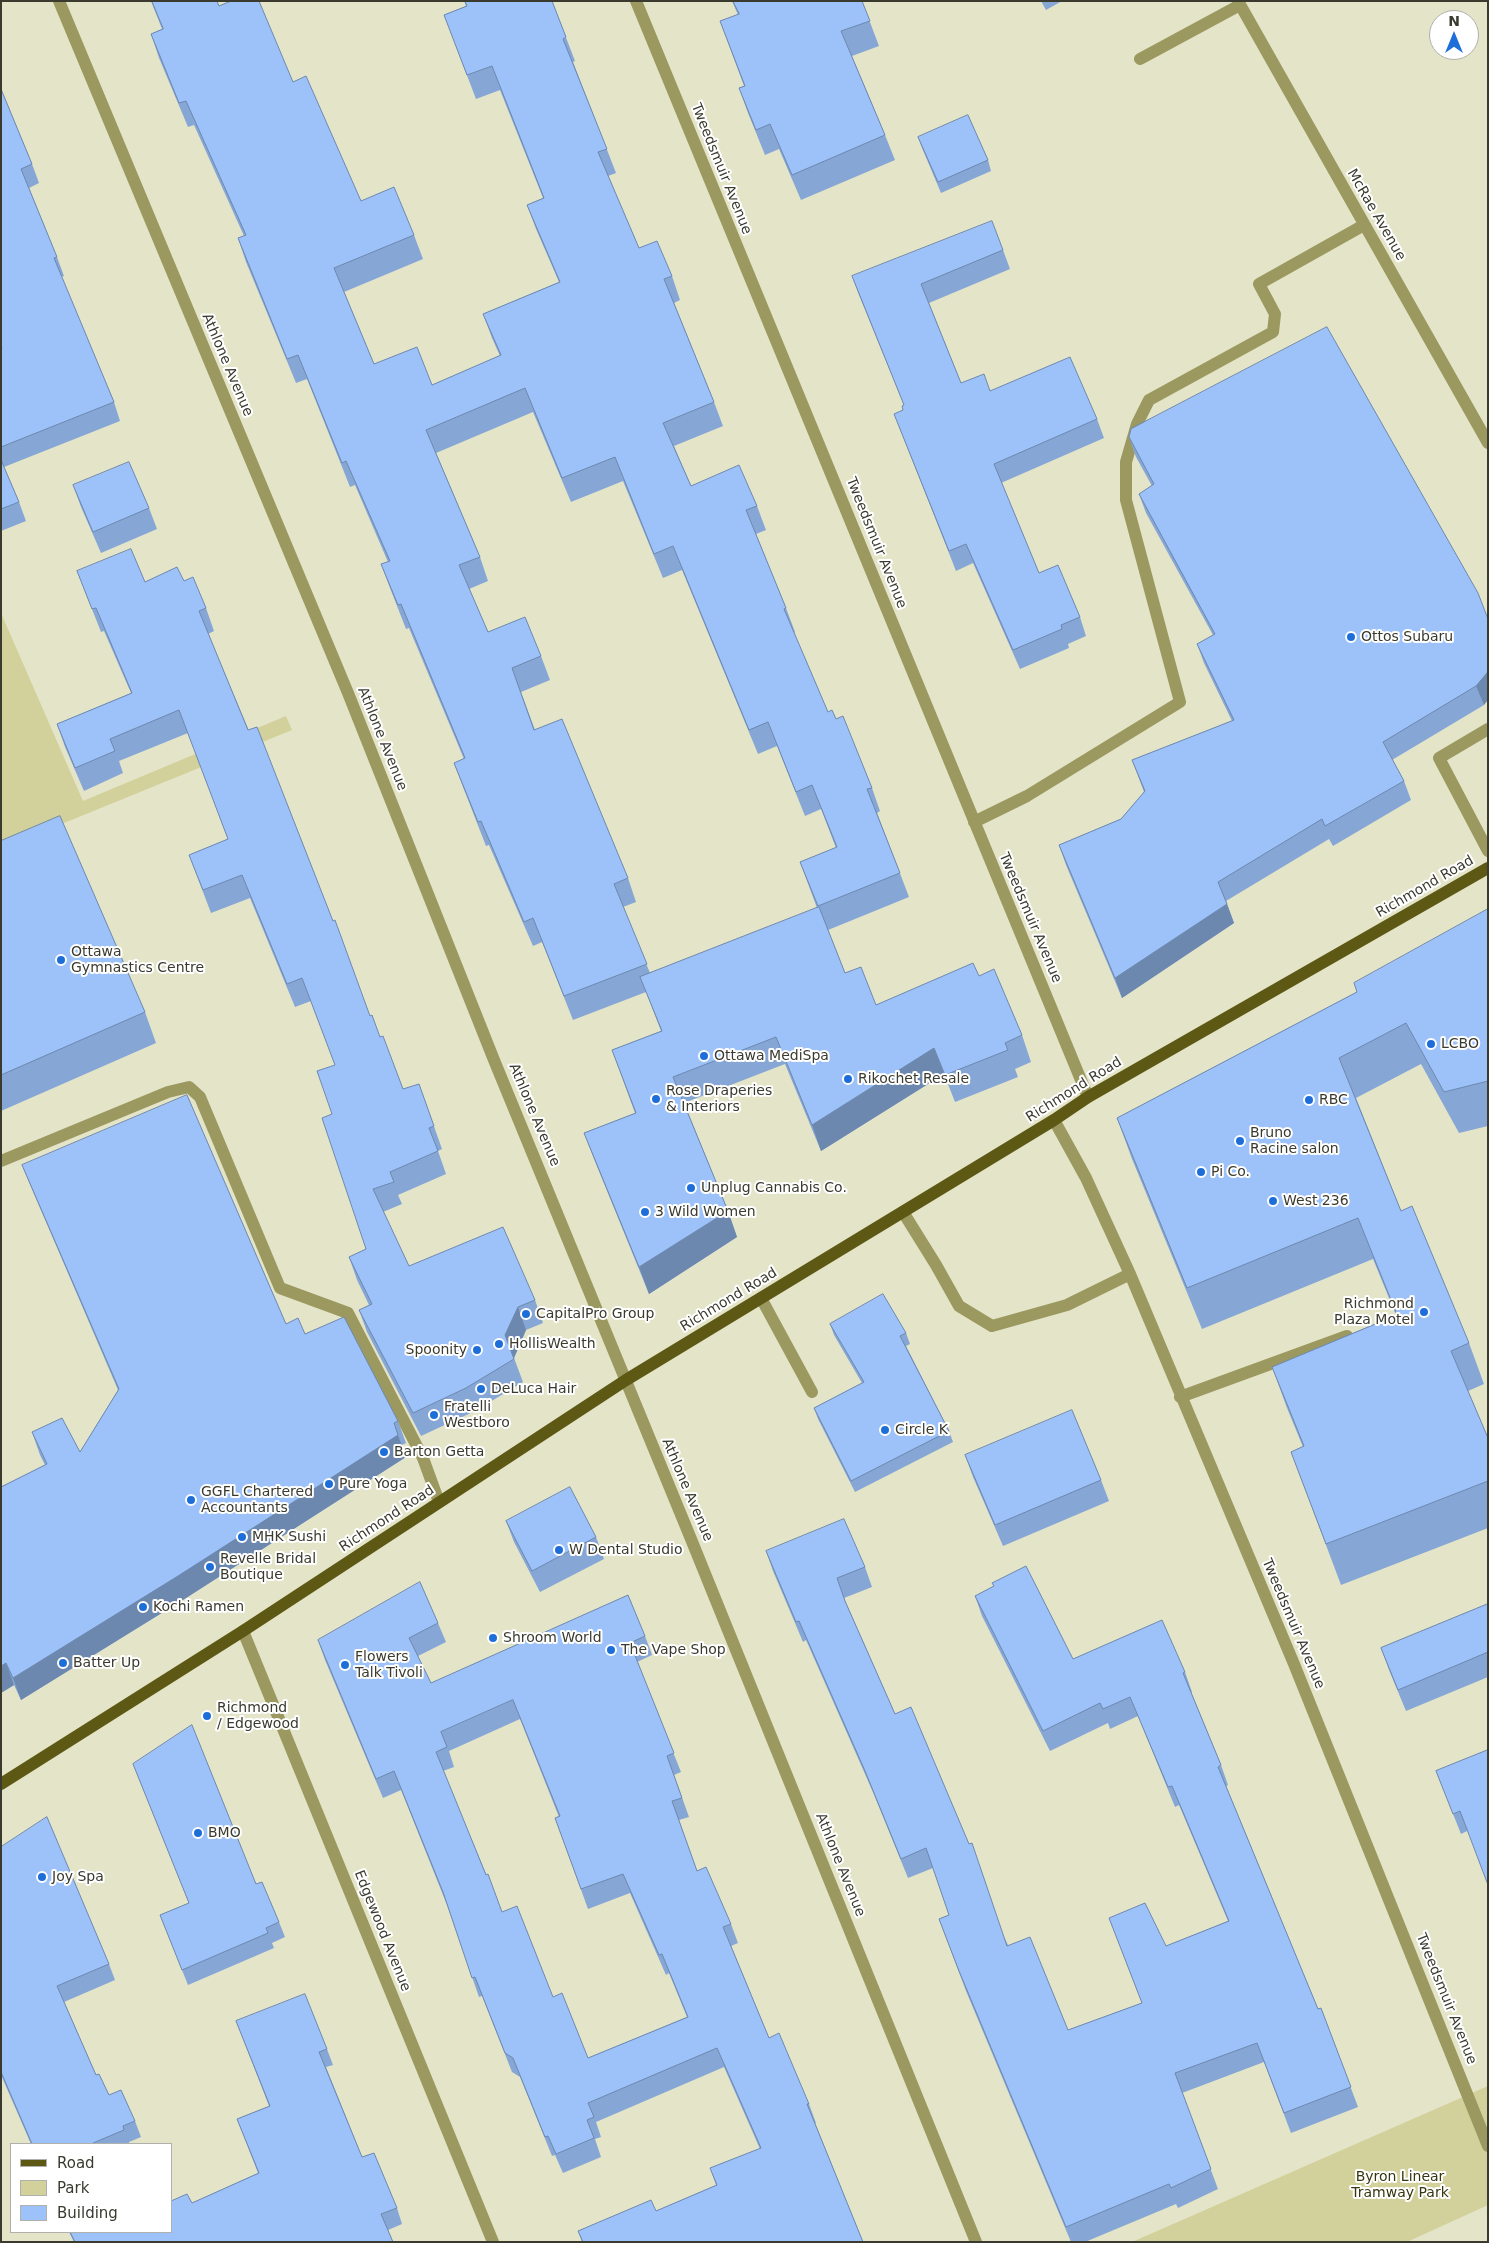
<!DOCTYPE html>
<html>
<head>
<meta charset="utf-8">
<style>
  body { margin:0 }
  #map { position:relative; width:1489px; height:2243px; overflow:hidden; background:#e4e4c9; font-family:"DejaVu Sans",sans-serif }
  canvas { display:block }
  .frame { position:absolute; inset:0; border:2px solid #3a3a2f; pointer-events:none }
  .legend { position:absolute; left:10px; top:2143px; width:162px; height:90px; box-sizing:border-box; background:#fff; border:1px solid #b0b0ac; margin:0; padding:6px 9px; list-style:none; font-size:15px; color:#3a3a2f }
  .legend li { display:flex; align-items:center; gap:10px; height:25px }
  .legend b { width:25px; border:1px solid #b0b0ac }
  .north { position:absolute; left:1429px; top:10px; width:50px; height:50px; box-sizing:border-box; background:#fff; border:1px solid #b0b0ac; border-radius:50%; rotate:0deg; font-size:14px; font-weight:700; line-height:20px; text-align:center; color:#3a3a2f }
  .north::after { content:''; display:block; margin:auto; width:18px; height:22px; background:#1e6ed9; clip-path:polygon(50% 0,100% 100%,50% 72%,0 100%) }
</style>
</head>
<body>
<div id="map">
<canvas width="1489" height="2243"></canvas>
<div class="frame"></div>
<ul class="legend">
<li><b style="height:6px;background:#5d5915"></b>Road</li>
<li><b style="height:14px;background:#d2d19b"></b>Park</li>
<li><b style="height:14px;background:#9cc2f9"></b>Building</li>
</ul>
<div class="north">N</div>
</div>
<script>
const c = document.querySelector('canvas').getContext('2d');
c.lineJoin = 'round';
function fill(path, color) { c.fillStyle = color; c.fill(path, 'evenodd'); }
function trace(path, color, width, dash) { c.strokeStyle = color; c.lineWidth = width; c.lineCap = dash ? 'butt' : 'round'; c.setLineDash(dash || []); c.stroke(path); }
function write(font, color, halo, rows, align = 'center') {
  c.font = font + ' "DejaVu Sans",sans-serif'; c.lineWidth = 4; c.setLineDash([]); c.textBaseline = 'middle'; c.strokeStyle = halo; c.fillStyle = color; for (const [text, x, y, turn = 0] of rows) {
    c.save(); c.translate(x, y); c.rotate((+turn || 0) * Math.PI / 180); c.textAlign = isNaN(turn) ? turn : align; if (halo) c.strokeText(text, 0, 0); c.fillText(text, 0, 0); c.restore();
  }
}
fill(new Path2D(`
  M1,613L83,801L286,716L292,730L69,821L1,845Z
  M1488,2086V2205L1407,2242H1132Z`), '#d2d19b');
trace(new Path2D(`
  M59,1L348,693L494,1060L691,1539L976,2242
  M636,1L1088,1097
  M1238,1L1488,443
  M1140,59L1240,5
  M1488,729L1439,758L1488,851
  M974,822L1027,796L1180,702L1126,500V462L1137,424L1149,400L1273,332L1275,314L1259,284L1364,225
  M1054,1120L1086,1178L1130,1274L1294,1664L1488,2146
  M1,1161L168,1092L189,1087L200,1097L280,1288L348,1313L423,1458L439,1502
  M903,1212L936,1265L959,1306L992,1326L1067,1305L1130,1274
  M761,1298L812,1392
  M1180,1397L1347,1336
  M243,1631L493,2242`), '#9b9960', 12);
trace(new Path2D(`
  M1,1784L243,1631L626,1380L1054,1120L1088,1097L1488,868`), '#5d5915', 12);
fill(new Path2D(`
  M151,1H217L219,6L293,82L361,201L414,235L423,259L344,292L374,364L432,385L500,356L492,338L483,314L559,282L536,229L527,205L543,198L500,90L476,99L444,15L466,6L464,1H552L575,61L573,62L616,173L608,176L639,248L672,276L680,300L674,303L714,402L723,426L674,446L691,486L757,506L766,530L756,534L786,608L795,632L794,633L828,712L836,719L872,788L880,811L877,813L909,897L828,930L845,973L876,1005L979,976L1022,1035L1031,1062L1015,1069L1018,1077L955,1102L944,1074L821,1151L785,1064L684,1103L728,1211L737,1237L649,1294L594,1159L584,1133L635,1113L612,1050L661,1031L646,992L573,1020L542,942L533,946L489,845L486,846L463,787L454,763L464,759L409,628L406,629L390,588L381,564L388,562L355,485L350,487L307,379L296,383L246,262L238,238L244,236L194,125L188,127L159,58L151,34L162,29ZM533,412L571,502L623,481L663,578L682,570L758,754L777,746L805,816L821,809L836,848L800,862L817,908L650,973L623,907L636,902L628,878L535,730L521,692L550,680L541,656L488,632L469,589L488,581L480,557L436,453Z
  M732,1H862L879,46L852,56L885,135L895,160L801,200L779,149L765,155L748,113L739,88L744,86L720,21L738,15Z
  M1041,1H1062L1046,10Z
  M1,89L32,164L39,183L29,188L57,257L64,276L61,277L114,402L120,421L4,467L19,502L26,521L1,531Z
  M918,137L988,160L991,171L941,193L922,148Z
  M1003,250L1010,269L929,303L961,383L1097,419L1104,438L1001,483L1039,573L1080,617L1086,636L1068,644L1069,648L1020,669L973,563L956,571L894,414L903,410L904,405L859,295L852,276Z
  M1129,437L1478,593L1484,705L1392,760L1404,781L1411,800L1333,846L1329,839L1226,901L1234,923L1122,998L1066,865L1059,845L1121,819L1144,792L1132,760L1232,721L1204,663L1197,644L1213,635L1146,513L1139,494L1152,486L1136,457Z
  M73,485L149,508L157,529L101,553L81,507Z
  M77,571L145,582L184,581L206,608L214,631L208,634L370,1016L380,1037L403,1089L419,1084L442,1149L438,1151L446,1174L398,1195L402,1204L383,1212L409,1266L535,1300L543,1323L526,1330L514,1358L523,1382L475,1411L421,1436L367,1332L359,1310L369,1305L357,1280L349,1257L366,1249L332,1114L335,1065L311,1001L295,1007L250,898L211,913L189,855L228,839L188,733L119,761L123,773L84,791L65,747L57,724L131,693L104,631L101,632Z
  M1,841L145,1012L156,1043L1,1111Z
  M1488,909V1126L1459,1133L1421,1064L1356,1098L1401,1211L1469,1343L1484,1384L1468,1391L1488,1438V1528L1341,1585L1291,1452L1303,1447L1287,1408L1272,1367L1396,1315L1373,1259L1202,1329L1132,1159L1117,1118L1357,992Z
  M22,1165L286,1324L305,1334L398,1421L406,1443L402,1445L406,1457L186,1598L21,1700L14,1685L1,1693V1487L45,1465L40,1455L32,1432L80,1452L118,1390L31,1187Z
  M830,1324L906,1333L910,1344L906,1346L949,1431L953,1442L855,1492L818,1419L814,1408L862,1383L834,1335Z
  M965,1455L1101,1480L1109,1501L1003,1546L973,1477Z
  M506,1521L596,1537L604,1559L540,1592L514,1542Z
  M766,1551L865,1567L872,1587L844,1598L846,1603L895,1714L1008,1945L1068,2030L1142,2003L1109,1918L1166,1946L1228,1921L1179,1805L1175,1807L1138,1716L1110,1729L1108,1723L1050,1751L982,1616L975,1596L994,1586L992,1583L1073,1659L1185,1672L1192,1692H1191L1221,1765L1228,1785L1226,1786L1318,2009L1321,2008L1358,2107L1291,2133L1264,2062L1182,2093L1218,2189L1178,2208L1176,2204L1085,2242H1071L966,1991L939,1919L949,1915L933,1868L908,1878L872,1790L806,1640L803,1642L773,1571Z
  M1488,1604V1677L1406,1711L1389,1670L1381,1648Z
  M438,1623L446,1642L418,1656L431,1683L645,1636L652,1655L637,1662L681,1772L674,1775L689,1817L679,1820L697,1871L731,1924L738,1943L731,1946L769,2038L809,2104L816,2123H815L863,2242H582L578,2231L656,2211L716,2185L710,2168L760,2149L724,2067L596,2122L601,2137L595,2139L601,2157L563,2173L555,2155L552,2156L520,2077L512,2072L482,1996L479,1997L447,1905L401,1790L383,1798L325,1660L318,1640ZM520,1719L559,1817L555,1818L588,1909L630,1893L666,1975L669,1973L687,2017L588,2058L502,1912L443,1771L454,1767L449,1751Z
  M1488,1750L1467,1831L1461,1834L1436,1771Z
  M133,1764L256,1884L279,1922L285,1937L272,1943L274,1948L188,1985L160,1915L189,1903Z
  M1,1847L109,1964L115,1980L64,2002L96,2075L109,2095L135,2121L141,2137L129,2142V2144H31L1,2075Z
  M236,2021L327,2049L333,2065L326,2067L362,2157L397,2208L402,2224L388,2230L393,2242H74L69,2232H171L192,2203L258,2173L237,2119L269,2106Z`), '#86a7d6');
fill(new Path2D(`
  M1488,670V700L1484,705L1476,686Z
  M1227,904L1234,923L1122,998L1115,978Z
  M934,1048L944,1074L821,1151L812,1125Z
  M728,1211L737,1237L649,1294L639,1267Z
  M518,1307L526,1330L514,1358L505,1335Z
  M398,1435L406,1457L186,1598L21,1700L13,1678Z
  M6,1663L14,1685L1,1693V1666Z`), '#6d88ae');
const building = new Path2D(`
  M152,1H217L219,6L231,1H259L293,82L306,76L361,201L394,187L414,235L334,268L374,364L417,347L432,385L501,355L483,314L560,282L527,205L544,198L492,66L467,75L444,15L467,6L465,1H552L566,37L563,39L607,149L598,152L639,248L657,241L672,276L664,279L714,402L663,423L691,486L739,465L757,506L746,510L786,608L784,609L828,712L832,710L836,719L843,716L872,788L867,789L900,873L818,906L800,862L837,847L812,785L796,792L768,722L749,730L673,546L654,554L615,457L562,478L525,388L426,430L480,557L459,565L488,632L525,617L541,656L512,668L534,730L562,719L628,878L614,884L647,964L564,996L533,918L524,922L481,821L478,822L454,763L465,758L401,604L398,605L381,564L390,561L346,461L342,463L298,355L287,359L238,238L246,235L186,101L179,103L151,34L163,29Z
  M733,1H862L870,21L841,31L885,135L792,175L770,124L756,130L739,88L745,86L720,21L739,14Z
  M1,89L32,164L21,169L57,257L54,258L114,402L1,447V349H2L1,346Z
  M968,115L988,160L938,182L918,137Z
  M992,221L1003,250L921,284L961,383L984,374L990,391L1070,357L1097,419L994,464L1039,573L1058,565L1080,617L1061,625L1062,629L1013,650L966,544L949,551L894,414L903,410L902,406L904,405L852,276Z
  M1327,327L1478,593L1488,619V670L1487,673L1476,686L1383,742L1404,781L1325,826L1322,819L1218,882L1227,904L1115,978L1059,845L1121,819L1145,791L1132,760L1234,720L1197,644L1215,634L1139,494L1154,484L1129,437L1131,429Z
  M1,460L19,502L1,509Z
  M129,462L149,508L93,532L73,485Z
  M131,549L145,582L177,567L184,581L193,577L206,608L199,611L248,730L257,727L333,921L335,920L370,1016L372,1015L380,1037L383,1036L403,1089L419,1084L434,1126L429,1128L438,1151L390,1172L394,1182L373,1189L409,1266L503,1227L535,1300L518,1307L505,1335L514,1359L466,1388L413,1413L359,1310L372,1304L349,1257L366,1249L322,1118L332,1114L317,1071L335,1065L302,978L287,984L242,875L203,890L189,855L228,839L179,710L110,739L115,751L75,768L57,724L132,693L96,608L92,609L77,571Z
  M60,816L145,1012L1,1075V841Z
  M819,907L845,973L861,967L876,1005L973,963L979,976L994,969L1022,1035L1005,1043L1008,1050L945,1075L934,1048L812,1125L776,1037L673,1077L728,1211L639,1267L584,1133L636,1113L612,1050L662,1031L640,977Z
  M1488,909V1081L1444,1092L1406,1023L1339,1058L1401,1211L1412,1206L1469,1343L1451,1351L1488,1438V1481L1326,1544L1291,1452L1304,1446L1272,1367L1397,1315L1358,1218L1187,1288L1117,1118L1357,992L1354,983Z
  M187,1095L286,1324L298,1318L305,1334L344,1317L398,1421L394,1423L398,1435L178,1576L13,1678L6,1663L1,1666V1487L47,1464L32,1432L62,1418L80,1452L119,1389L22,1165Z
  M883,1294L906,1333L900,1336L949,1431L851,1481L814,1408L864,1382L830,1324Z
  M1072,1410L1101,1480L995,1525L965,1455Z
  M570,1487L596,1537L532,1571L506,1521Z
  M844,1519L865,1567L837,1578L845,1601L895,1714L911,1707L969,1844L972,1843L1007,1946L1030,1937L1068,2030L1142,2003L1109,1918L1145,1903L1166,1946L1229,1921L1172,1786L1168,1787L1130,1697L1103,1709L1100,1703L1043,1731L975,1596L994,1586L992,1583L1026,1566L1073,1659L1162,1620L1185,1672L1183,1673L1221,1765L1218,1767L1318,2009L1321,2008L1351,2087L1284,2113L1257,2043L1175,2073L1211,2169L1171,2188L1169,2184L1066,2227L959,1971L939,1919L949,1915L926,1848L901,1859L865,1771L799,1621L796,1622L766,1551Z
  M420,1582L438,1623L409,1638L431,1683L628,1595L645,1636L630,1643L674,1753L667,1756L682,1798L672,1801L697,1871L706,1867L731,1924L723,1927L769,2038L779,2033L809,2104H807L863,2242H583L578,2231L651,2200L656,2211L717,2185L710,2168L761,2148L717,2048L588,2103L594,2117L587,2120L594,2138L556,2154L548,2136L545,2137L513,2058L505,2053L475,1977L472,1978L443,1892L394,1771L376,1779L318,1640ZM513,1700L560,1816L555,1818L581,1889L623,1874L659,1955L662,1954L688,2017L588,2058L562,1993L553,1997L517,1906L502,1912L488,1874L486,1875L436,1752L447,1747L441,1732Z
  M1488,1604V1652L1398,1690L1381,1648Z
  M192,1725L256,1884L262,1882L279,1922L266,1928L268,1933L182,1970L160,1915L189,1903L133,1764Z
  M1488,1750V1885L1460,1811L1453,1814L1436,1771Z
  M47,1817L109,1964L57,1986L96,2075L99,2074L109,2095L121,2090L135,2121L123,2126L124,2130L93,2143L94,2144H32L1,2072V1847Z
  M305,1994L327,2049L319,2052L362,2157L374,2153L397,2208L381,2214L393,2242H75L70,2232H171V2201L187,2194L192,2203L259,2173L237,2119L270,2106L236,2021Z`);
fill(building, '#9cc2f9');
trace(building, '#6d88ae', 1);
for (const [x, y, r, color] of [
  [1351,637,5,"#1e6ed9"],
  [61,960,5,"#1e6ed9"],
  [1431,1044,5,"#1e6ed9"],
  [704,1056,5,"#1e6ed9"],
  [848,1079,5,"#1e6ed9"],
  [656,1099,5,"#1e6ed9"],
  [1309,1100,5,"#1e6ed9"],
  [1240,1141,5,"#1e6ed9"],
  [1201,1172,5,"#1e6ed9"],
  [691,1188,5,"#1e6ed9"],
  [1273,1201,5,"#1e6ed9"],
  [645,1212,5,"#1e6ed9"],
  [1424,1312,5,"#1e6ed9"],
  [526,1314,5,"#1e6ed9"],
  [499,1344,5,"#1e6ed9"],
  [477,1350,5,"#1e6ed9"],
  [481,1389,5,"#1e6ed9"],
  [434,1415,5,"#1e6ed9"],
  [885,1430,5,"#1e6ed9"],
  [384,1452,5,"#1e6ed9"],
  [329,1484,5,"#1e6ed9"],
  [191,1500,5,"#1e6ed9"],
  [242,1537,5,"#1e6ed9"],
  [559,1550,5,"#1e6ed9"],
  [210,1567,5,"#1e6ed9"],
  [143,1607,5,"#1e6ed9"],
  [493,1638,5,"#1e6ed9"],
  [611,1650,5,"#1e6ed9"],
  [63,1663,5,"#1e6ed9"],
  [345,1665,5,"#1e6ed9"],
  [207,1716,5,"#1e6ed9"],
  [198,1833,5,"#1e6ed9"],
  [42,1877,5,"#1e6ed9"]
]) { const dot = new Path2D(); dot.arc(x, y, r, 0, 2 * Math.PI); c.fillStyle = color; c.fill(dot); trace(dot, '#fff', 2); }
write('14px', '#3a3a2f', '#fff', [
  ["Tweedsmuir Avenue",721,169,68],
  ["McRae Avenue",1376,215,60],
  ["Athlone Avenue",227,365,67],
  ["Tweedsmuir Avenue",876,543,68],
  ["Athlone Avenue",382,739,68],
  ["Richmond Road",1425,887,-30],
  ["Tweedsmuir Avenue",1030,918,67],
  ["Richmond Road",1074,1090,-32],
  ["Athlone Avenue",534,1115,67],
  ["Richmond Road",729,1300,-31],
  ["Athlone Avenue",687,1490,67],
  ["Richmond Road",387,1519,-33],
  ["Tweedsmuir Avenue",1293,1624,67],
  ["Athlone Avenue",840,1865,68],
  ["Edgewood Avenue",382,1931,68],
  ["Tweedsmuir Avenue",1446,1999,68]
]);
write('14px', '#3a3a2f', '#fff', [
  ["Ottos Subaru",1361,637],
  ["Ottawa",71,952],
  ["Gymnastics Centre",71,968],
  ["LCBO",1441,1044],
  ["Ottawa MediSpa",714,1056],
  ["Rikochet Resale",858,1079],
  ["Rose Draperies",666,1091],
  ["& Interiors",666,1107],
  ["RBC",1319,1100],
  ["Bruno",1250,1133],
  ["Racine salon",1250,1149],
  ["Pi Co.",1211,1172],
  ["Unplug Cannabis Co.",701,1188],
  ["West 236",1283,1201],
  ["3 Wild Women",655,1212],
  ["Richmond",1414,1304,"right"],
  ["Plaza Motel",1414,1320,"right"],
  ["CapitalPro Group",536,1314],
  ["HollisWealth",509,1344],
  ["Spoonity",467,1350,"right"],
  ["DeLuca Hair",491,1389],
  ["Fratelli",444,1407],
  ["Westboro",444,1423],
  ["Circle K",895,1430],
  ["Barton Getta",394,1452],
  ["Pure Yoga",339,1484],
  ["GGFL Chartered",201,1492],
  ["Accountants",201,1508],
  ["MHK Sushi",252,1537],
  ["W Dental Studio",569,1550],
  ["Revelle Bridal",220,1559],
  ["Boutique",220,1575],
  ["Kochi Ramen",153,1607],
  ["Shroom World",503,1638],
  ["The Vape Shop",621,1650],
  ["Flowers",355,1657],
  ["Talk Tivoli",355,1673],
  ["Batter Up",73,1663],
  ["Richmond",217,1708],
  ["/ Edgewood",217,1724],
  ["BMO",208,1833],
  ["Joy Spa",52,1877]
], 'left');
write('14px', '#383610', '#fff', [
  ["Byron Linear",1400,2177],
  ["Tramway Park",1400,2193]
]);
</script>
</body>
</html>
